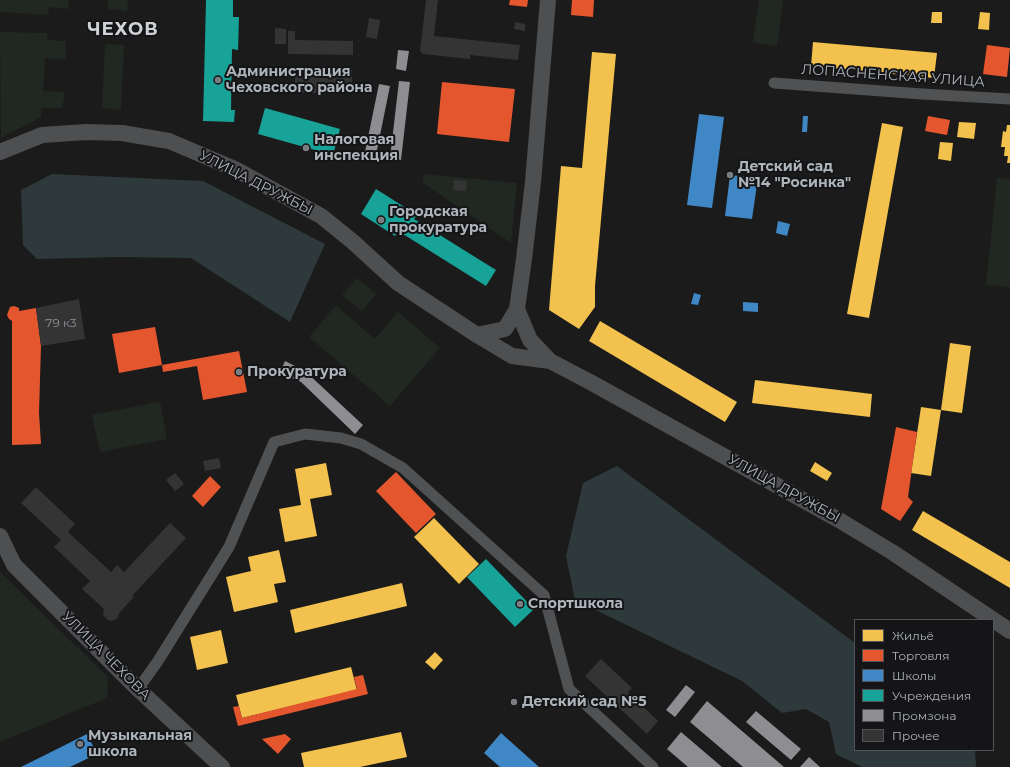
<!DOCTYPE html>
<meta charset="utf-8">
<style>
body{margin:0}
#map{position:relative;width:1010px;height:767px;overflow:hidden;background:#1b1b1b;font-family:Montserrat,sans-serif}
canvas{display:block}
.legend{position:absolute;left:854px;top:619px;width:140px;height:132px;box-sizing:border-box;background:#151517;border:1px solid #525558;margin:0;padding:5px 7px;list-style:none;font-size:12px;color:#adb4ba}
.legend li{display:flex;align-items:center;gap:8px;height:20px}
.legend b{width:20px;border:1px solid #525558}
</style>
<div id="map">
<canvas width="1010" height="767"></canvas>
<ul class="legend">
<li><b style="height:11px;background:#f2c14e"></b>Жильё</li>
<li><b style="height:11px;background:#e4572e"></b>Торговля</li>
<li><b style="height:11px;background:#3f88c5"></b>Школы</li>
<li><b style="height:11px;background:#17a398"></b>Учреждения</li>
<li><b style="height:11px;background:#8d8d92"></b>Промзона</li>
<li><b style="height:11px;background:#343435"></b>Прочее</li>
</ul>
</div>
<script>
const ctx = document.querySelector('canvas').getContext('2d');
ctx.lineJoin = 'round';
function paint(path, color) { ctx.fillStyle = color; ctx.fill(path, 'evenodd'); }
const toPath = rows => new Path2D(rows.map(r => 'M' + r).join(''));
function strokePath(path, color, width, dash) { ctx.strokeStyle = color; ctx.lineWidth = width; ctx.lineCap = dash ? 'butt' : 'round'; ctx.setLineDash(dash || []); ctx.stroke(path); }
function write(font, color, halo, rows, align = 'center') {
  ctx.font = font + ' Montserrat,sans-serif'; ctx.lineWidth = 4; ctx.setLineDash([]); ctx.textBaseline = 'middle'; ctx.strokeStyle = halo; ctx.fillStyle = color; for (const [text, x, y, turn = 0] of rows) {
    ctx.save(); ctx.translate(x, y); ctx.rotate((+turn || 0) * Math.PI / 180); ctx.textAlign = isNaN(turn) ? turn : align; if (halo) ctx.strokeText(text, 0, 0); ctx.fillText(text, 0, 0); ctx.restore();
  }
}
paint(toPath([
 [0,0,69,0,68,9,49,7,48,15,0,12],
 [108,0,128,0,127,11,108,9],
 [759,0,783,0,777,46,753,42],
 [0,32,47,33,47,40,66,41,66,59,45,58,43,91,65,92,62,108,41,108,41,117,1,138],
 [105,44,124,45,121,110,102,108],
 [423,174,517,183,511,243,423,183],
 [997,178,1010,179,1010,287,986,285],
 [357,278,376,294,362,311,342,295],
 [336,305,375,339,398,312,440,348,390,406,309,337],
 [160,402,167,439,100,452,92,415],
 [0,572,108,677,107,698,0,742]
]), '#212821');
paint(toPath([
 [52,174,203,181,325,244,290,322,191,258,118,257,37,259,23,245,21,190],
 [617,466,855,643,855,750,975,750,976,767,862,767,836,754,829,722,806,709,782,713,742,681,575,600,566,556,583,483]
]), '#2e393c');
paint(toPath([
 [932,12,942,12,942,23,931,23],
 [980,12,990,13,989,30,978,29],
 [813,42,937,53,934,78,811,66],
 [592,52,616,54,595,286,595,307,579,329,549,310,561,166,582,168],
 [959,122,976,123,974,139,957,137],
 [882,123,903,127,869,318,847,314],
 [1007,125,1010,125,1010,163,1007,163,1008,156,1004,156,1005,147,1001,147,1003,131,1006,132],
 [940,142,953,143,951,161,938,159],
 [600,321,737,402,725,422,589,341],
 [950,343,971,346,962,413,941,410],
 [755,380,872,394,870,417,752,403],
 [921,407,941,410,931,476,911,473],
 [815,462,832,473,827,481,810,471],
 [326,463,332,495,310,499,317,536,285,542,279,509,301,505,295,469],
 [923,511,1010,562,1010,588,912,530],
 [434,518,479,564,459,584,414,537],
 [279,550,286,582,274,584,278,602,234,612,226,577,251,571,248,557],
 [402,583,407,606,295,633,290,610],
 [221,630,228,663,197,670,190,637],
 [435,652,443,660,434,670,425,662],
 [351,667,357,690,242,718,236,695],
 [401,732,407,757,360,767,304,767,301,753]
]), '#f2c14e');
paint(toPath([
 [510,0,528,0,527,7,509,5],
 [572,0,594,0,593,17,571,15],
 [987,45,1010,48,1007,77,983,74],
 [442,82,515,89,509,142,437,134],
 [928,116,950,120,947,135,925,131],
 [14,306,19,308,19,311,36,308,41,346,39,413,41,444,12,445,12,321,9,319,7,315,10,307],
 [155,327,162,365,119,373,112,334],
 [239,351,247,392,203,400,197,366,163,372,162,365],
 [896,427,917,432,908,497,913,502,900,521,881,509],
 [396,472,436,514,416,533,376,491],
 [210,476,221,487,203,507,192,496],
 [363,675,368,694,238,726,233,707,239,706,242,718,357,689,354,677],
 [285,734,291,739,278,754,262,739]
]), '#e4572e');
paint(toPath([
 [699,114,724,117,712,208,687,205],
 [803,116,808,116,807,132,802,132],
 [730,175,758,178,752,219,725,216],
 [778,221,790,224,787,236,776,233],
 [694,293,701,295,698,305,691,304],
 [743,302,758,303,758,312,743,311],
 [501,733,539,767,500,767,484,753],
 [87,734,97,754,70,767,21,767]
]), '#3f88c5');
paint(toPath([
 [206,0,233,0,233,17,239,17,238,50,232,49,231,110,235,110,234,122,203,121],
 [265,108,340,129,333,155,258,134],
 [376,189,417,215,414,219,496,270,486,286,403,234,406,230,401,227,395,236,361,214],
 [486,559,534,609,515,627,467,577]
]), '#17a398');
paint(toPath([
 [398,50,409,51,406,71,396,69],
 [399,81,410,82,401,160,390,158],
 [379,84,390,86,376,155,365,152],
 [285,361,305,371,363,425,355,434,301,382,280,373],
 [686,685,695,692,675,717,666,710],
 [707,701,784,767,743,767,690,722],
 [756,711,801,749,791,760,746,722],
 [681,732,722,767,688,767,667,749],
 [809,757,820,767,800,767]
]), '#8d8d92');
paint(toPath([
 [426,0,438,0,434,36,520,45,518,60,470,55,470,59,423,54,420,51],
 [369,18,380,20,377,39,366,37],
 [515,22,525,24,525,31,514,29],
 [275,28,286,29,286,44,275,44],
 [288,31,295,31,295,40,353,41,353,55,288,54],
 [352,68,352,93,295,93,295,69],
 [454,180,467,181,466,191,453,190],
 [79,299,85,339,41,346,36,308],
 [219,458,221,468,205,471,203,461],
 [175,473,184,484,175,491,166,480],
 [36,487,75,524,68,532,111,572,117,565,124,572,170,523,186,538,132,596,134,597,120,612,117,619,111,621,108,620,103,615,104,609,82,589,90,581,54,547,61,540,21,503],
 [601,659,632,688,628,692,658,721,647,734,585,676]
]), '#343435');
strokePath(toPath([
 [774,83,922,94,1010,99],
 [138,689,158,661,229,547,274,442,305,434,341,438,361,444,403,468,544,595,569,689,653,767]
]), '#4f5153', 11);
strokePath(toPath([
 [0,152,42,135,86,132,122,133,169,141,235,169,321,216,352,241,398,283,477,335,512,356,550,361,592,383,839,520,892,552,1010,631],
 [517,309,530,340,550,361],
 [477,335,505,329,517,309,524,259,533,182,548,0],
 [0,536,14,565,138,689,222,767]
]), '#4e4f51', 16);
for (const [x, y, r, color] of [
 [218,80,4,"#7a7e82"],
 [306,148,4,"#7a7e82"],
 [730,175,4,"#7a7e82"],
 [381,220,4,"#7a7e82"],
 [239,372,4,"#7a7e82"],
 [520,604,4,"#7a7e82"],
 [514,702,4,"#7a7e82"],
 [80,744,4,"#7a7e82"]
]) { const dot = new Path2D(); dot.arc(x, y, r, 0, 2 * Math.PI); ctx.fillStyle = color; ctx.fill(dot); strokePath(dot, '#151517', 1.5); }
write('12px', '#8f9499', null, [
 ["79 к3",61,323]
]);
write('bold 14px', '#adb4ba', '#151517', [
 ["Администрация",226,72],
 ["Чеховского района",226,88],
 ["Налоговая",314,140],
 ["инспекция",314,156],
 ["Детский сад",738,167],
 ["№14 \"Росинка\"",738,183],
 ["Городская",389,212],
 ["прокуратура",389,228],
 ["Прокуратура",247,372],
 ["Спортшкола",528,604],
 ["Детский сад №5",522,702],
 ["Музыкальная",88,736],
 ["школа",88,752]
], 'left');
write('14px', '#adb4ba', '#151517', [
 ["ЛОПАСНЕНСКАЯ УЛИЦА",893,76,4],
 ["УЛИЦА ДРУЖБЫ",256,183,27],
 ["УЛИЦА ДРУЖБЫ",784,489,29],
 ["УЛИЦА ЧЕХОВА",106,656,45]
]);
ctx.letterSpacing = '1px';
write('bold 18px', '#ced2d7', '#151517', [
 ["ЧЕХОВ",123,30]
]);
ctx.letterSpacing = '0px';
</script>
